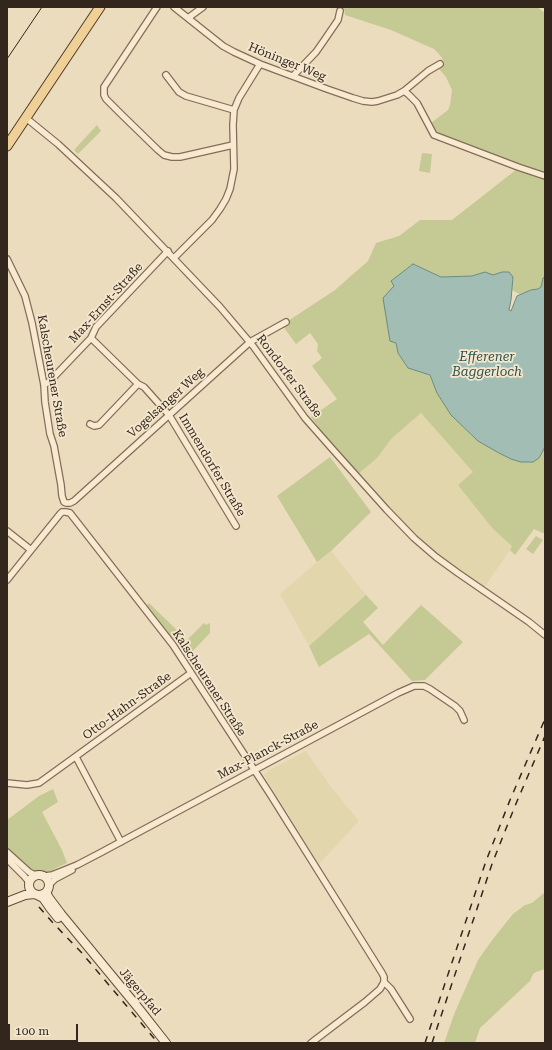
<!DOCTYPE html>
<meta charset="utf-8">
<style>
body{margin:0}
#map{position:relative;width:552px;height:1050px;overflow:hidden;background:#ecdcbe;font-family:"Roboto Serif",serif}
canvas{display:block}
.frame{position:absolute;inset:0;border:8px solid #33261c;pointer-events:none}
.scale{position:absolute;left:8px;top:1024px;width:70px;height:18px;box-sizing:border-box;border:2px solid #33261c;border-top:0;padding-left:5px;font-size:12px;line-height:14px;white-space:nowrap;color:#33261c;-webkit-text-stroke:3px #f4e7ce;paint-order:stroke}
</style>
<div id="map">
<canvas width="552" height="1050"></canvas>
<div class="frame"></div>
<div class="scale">100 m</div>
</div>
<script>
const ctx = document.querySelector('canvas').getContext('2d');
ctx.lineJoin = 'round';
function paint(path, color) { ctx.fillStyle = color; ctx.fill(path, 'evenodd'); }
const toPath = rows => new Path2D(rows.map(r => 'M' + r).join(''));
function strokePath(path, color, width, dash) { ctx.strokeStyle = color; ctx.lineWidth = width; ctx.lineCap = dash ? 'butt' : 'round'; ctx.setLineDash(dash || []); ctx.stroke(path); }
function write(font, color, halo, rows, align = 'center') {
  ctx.font = font + ' "Roboto Serif",serif'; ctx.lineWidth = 3.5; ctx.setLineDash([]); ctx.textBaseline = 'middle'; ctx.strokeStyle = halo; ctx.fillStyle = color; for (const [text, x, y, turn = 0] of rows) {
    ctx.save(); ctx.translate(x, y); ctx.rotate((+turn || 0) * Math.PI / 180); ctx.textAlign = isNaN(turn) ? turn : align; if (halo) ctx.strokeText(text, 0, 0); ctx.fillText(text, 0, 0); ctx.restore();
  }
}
paint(toPath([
 [421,413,473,472,458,485,492,528,513,546,483,589,439,556,415,536,357,475,377,458,392,438],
 [331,551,366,595,309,646,280,594,317,562],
 [306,751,331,787,358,820,359,821,319,864,264,775,268,771]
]), '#e1d6ac');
paint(toPath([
 [343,7,537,7,545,13,545,174,518,165,443,137,434,129,431,123,448,110,450,105,452,90,446,77,439,69,443,66,444,64,442,58,439,54,434,49,391,30,345,15,344,9],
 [97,125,101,131,78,154,74,150],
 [422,153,432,154,430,173,419,171],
 [517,169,545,178,545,277,543,278,541,287,538,289,531,290,521,295,512,290,513,282,502,272,493,275,485,272,472,276,441,277,413,264,391,281,394,286,396,343,398,353,408,368,430,375,437,393,451,415,478,441,499,453,539,459,545,447,545,534,534,529,515,555,510,550,512,546,492,528,458,485,473,472,421,413,392,438,377,458,357,475,334,448,311,417,337,399,312,366,322,358,317,351,318,344,310,333,296,344,282,325,335,290,368,261,376,243,399,236,420,220,452,220],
 [330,457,371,512,331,551,317,562,277,496],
 [536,536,543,540,533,554,526,549],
 [366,595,378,608,363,622,383,645,421,605,463,642,425,680,412,681,369,634,319,667,309,646],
 [149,603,187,640,204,623,206,625,210,623,210,633,187,657,147,605],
 [53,789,58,802,42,812,62,850,67,863,56,868,49,873,34,871,28,869,7,849,7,820,39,796],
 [545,892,545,969,536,972,533,974,530,981,480,1028,475,1043,444,1043,455,1012,478,960,493,939,513,914,525,905,532,903]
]), '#c5c993');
const water = toPath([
 [413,264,441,277,472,276,485,272,493,275,502,272,509,272,513,277,511,300,509,310,511,311,517,296,531,290,538,289,541,287,543,278,545,277,545,447,539,458,533,462,521,462,511,459,499,453,478,441,451,415,437,393,430,375,408,368,398,353,396,343,390,341,383,298,394,286,391,281,413,264]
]);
paint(water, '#a2beb4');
strokePath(water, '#6a8b81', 1);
const street = toPath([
 [157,7,106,84,104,87,104,95,106,99,121,114,158,150,164,155,172,157,180,157,233,145],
 [174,7,223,46,234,52,260,64,327,89,353,98,363,101,372,102,378,101,397,95,404,91,428,71,440,64],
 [188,18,203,7],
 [166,75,179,92,186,96,234,110],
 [293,76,316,52,323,42,338,20,340,11],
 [404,91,408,94,417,103,434,135,518,167,545,176],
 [26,118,58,144,116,198,220,307,253,346,305,418,335,452,387,510,414,538,436,557,458,573,529,622,545,635],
 [174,258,212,220,220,209,226,199,230,189,234,169,233,125,234,110,239,98,260,64],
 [7,259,25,296,32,323,44,385,45,402,50,434,54,446,61,485,62,496,64,502,66,503,70,503,74,501,250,342,286,322],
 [91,338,138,384,144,387,169,415,236,526],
 [44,385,50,381,91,338,96,327,168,251],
 [90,424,94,426,99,425,138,384],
 [7,531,31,550],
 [7,580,60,514,62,512,66,512,70,513,173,645,270,794,352,925,382,973,384,977,384,982],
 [76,757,121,842],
 [7,783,27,785,39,783,191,673],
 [7,852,29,872,35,875],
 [7,859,24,876,29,882],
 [45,876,52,875,77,865,100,853,398,693,414,686,424,686,430,689,455,706,460,711,464,720],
 [49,885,55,879,72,870],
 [384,982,391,989,410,1019],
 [311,1043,365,1002,380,989,384,982]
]);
const secondary = toPath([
 '29 885a10 10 0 1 1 20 0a10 10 0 1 1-20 0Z',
 [46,892,49,898,61,914,140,1010,166,1043],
 [37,895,43,898,50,908,58,918],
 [7,902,25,895,34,894]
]);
const primary = toPath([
 [7,146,100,7]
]);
strokePath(street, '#846d58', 8);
strokePath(secondary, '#654e3b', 10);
strokePath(primary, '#513c2c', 11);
strokePath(street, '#f7ead1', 5.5);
strokePath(secondary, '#f7ead1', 8);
strokePath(primary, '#efd096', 9);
strokePath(toPath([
 [7,59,42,7]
]), '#33261c', 1);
strokePath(toPath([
 [39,907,53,923,81,952,158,1043],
 [425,1043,486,861,510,800,545,719],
 [432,1043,492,864,515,806,545,736]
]), '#33261c', 1.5, [7, 7]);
write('12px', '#33261c', '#f4e7ce', [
 ["Höninger Weg",287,62,22],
 ["Max-Ernst-Straße",106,303,-48],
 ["Kalscheurener Straße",52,376,80],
 ["Rondorfer Straße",289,376,53],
 ["Vogelsanger Weg",166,403,-42],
 ["Immendorfer Straße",212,465,59],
 ["Kalscheurener Straße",209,683,57],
 ["Otto-Hahn-Straße",127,706,-36],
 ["Max-Planck-Straße",268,750,-28],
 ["Jägerpfad",140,992,50]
]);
write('italic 13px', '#2b534f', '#f4e7ce', [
 ["Efferener",487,357],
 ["Baggerloch",487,372]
]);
</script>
